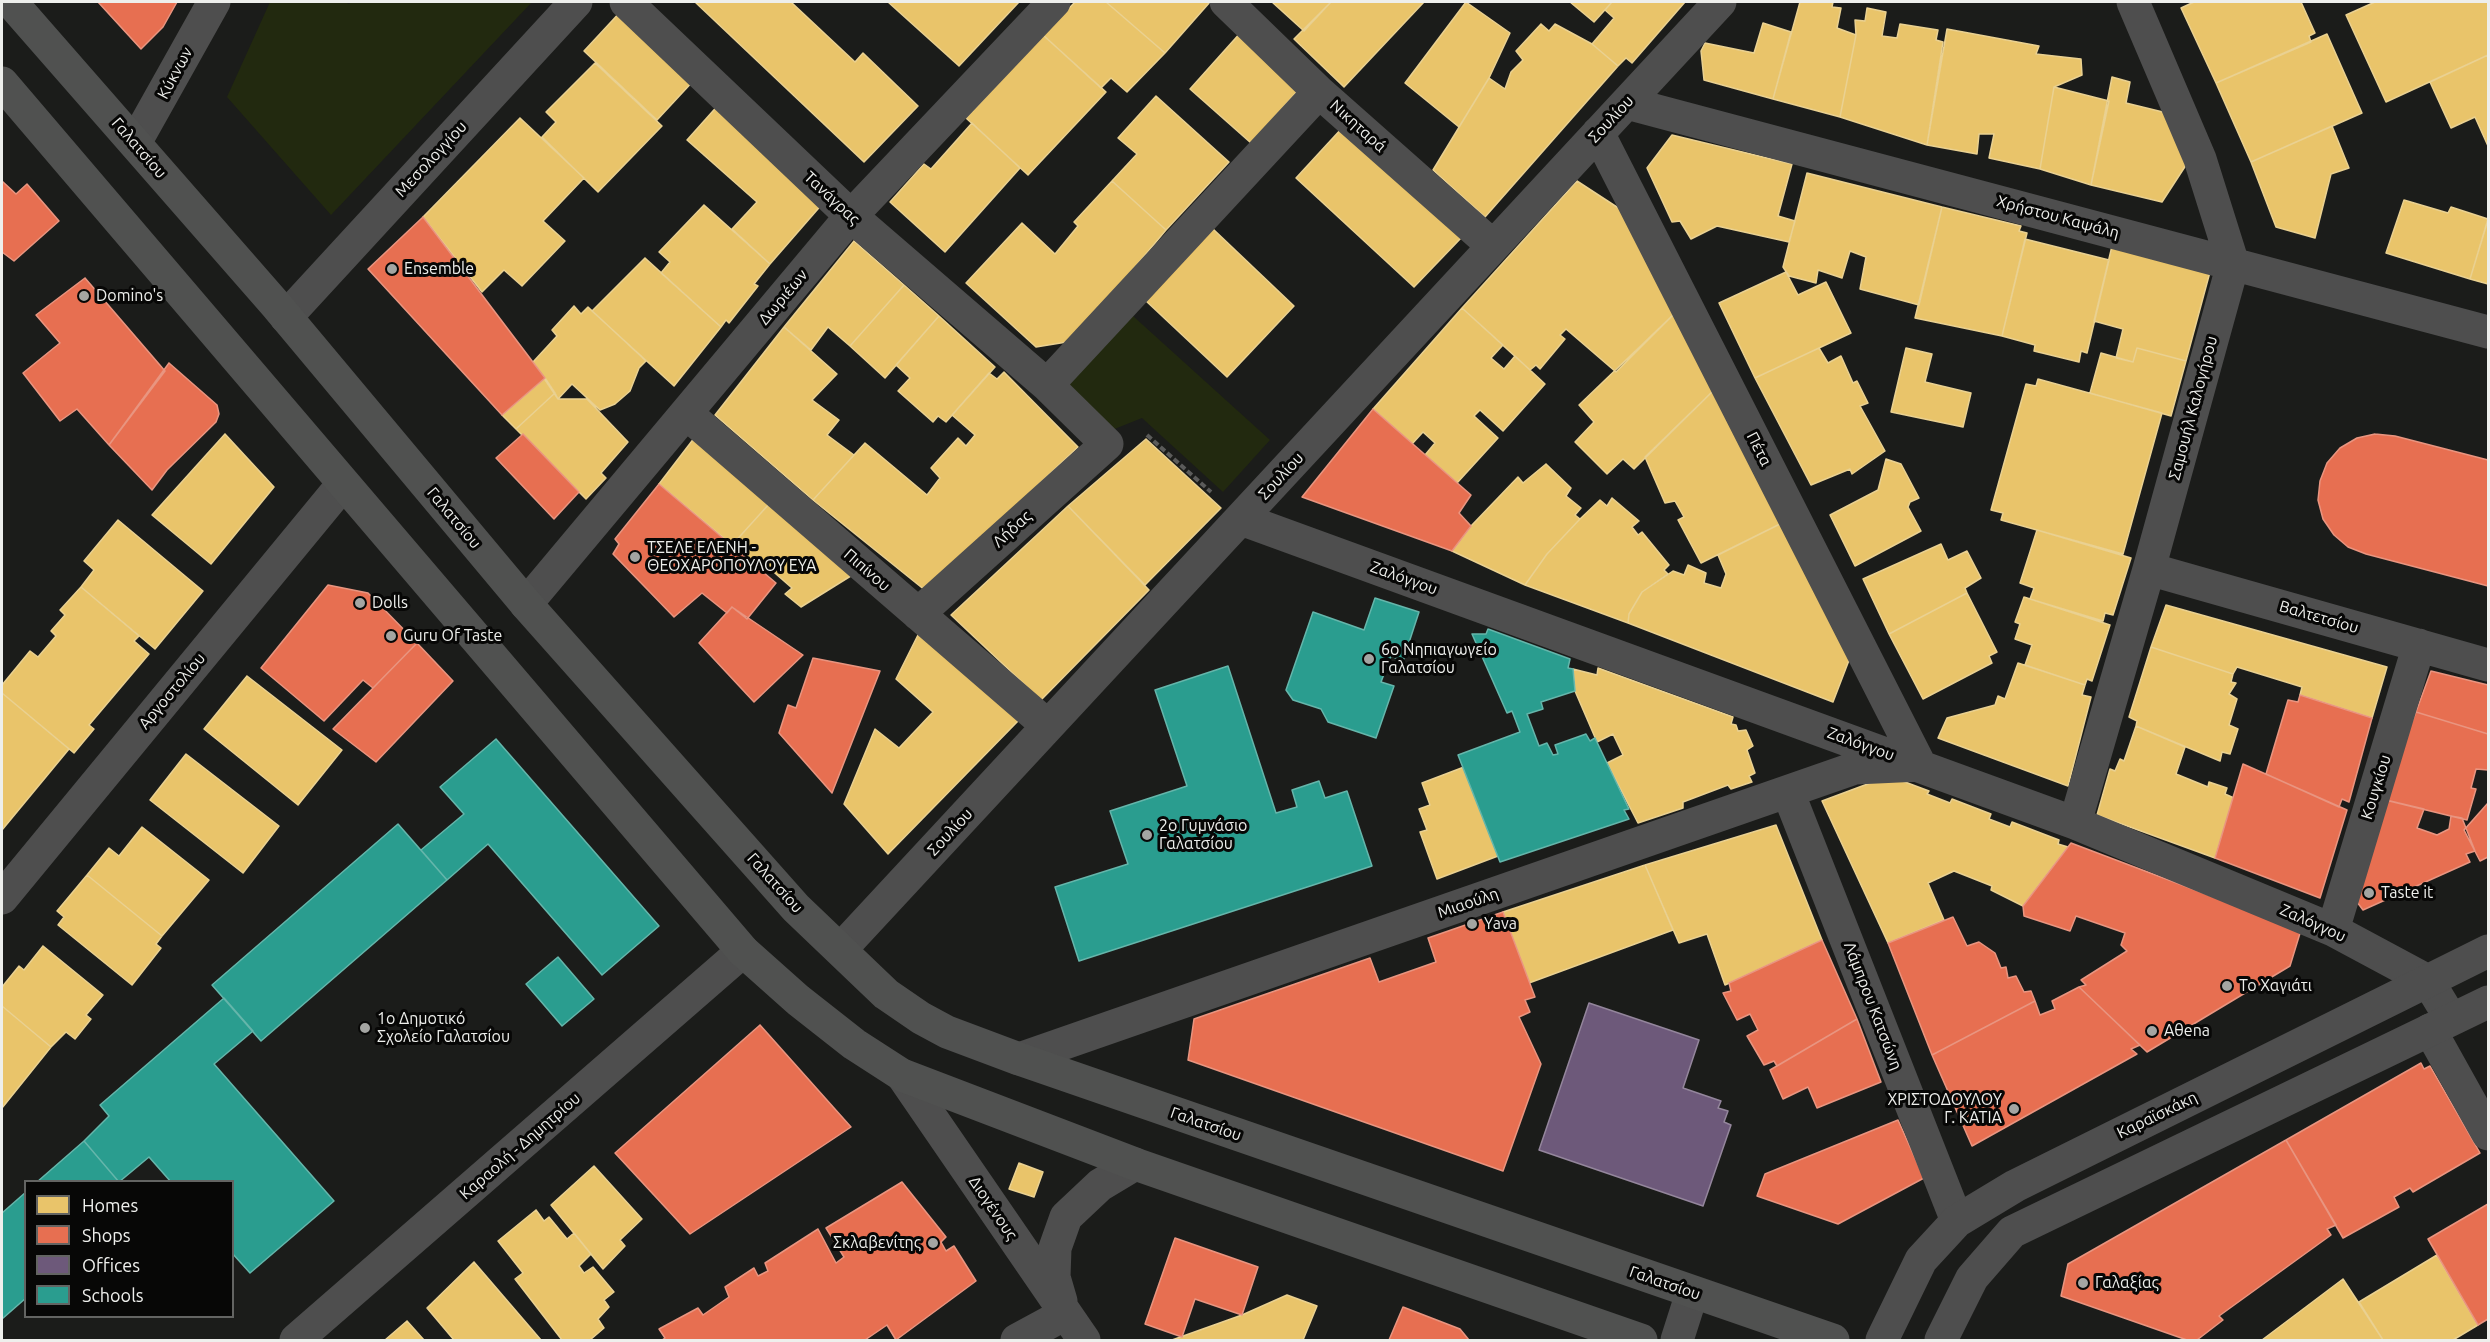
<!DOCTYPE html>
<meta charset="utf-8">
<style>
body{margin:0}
#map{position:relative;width:2490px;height:1342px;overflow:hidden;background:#1b1c1a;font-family:Ubuntu,sans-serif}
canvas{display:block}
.frame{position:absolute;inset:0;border:3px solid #eeefec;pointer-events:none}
.legend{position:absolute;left:24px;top:1180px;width:210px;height:138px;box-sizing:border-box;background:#070706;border:2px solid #636462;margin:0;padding:8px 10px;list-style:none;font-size:18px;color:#eeefec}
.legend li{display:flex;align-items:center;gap:12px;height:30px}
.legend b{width:30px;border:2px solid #636462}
</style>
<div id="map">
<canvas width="2490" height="1342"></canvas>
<div class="frame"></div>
<ul class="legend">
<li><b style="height:16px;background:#e9c46a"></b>Homes</li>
<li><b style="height:16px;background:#e76f51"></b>Shops</li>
<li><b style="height:16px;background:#6d597a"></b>Offices</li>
<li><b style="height:16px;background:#2a9d8f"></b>Schools</li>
</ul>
</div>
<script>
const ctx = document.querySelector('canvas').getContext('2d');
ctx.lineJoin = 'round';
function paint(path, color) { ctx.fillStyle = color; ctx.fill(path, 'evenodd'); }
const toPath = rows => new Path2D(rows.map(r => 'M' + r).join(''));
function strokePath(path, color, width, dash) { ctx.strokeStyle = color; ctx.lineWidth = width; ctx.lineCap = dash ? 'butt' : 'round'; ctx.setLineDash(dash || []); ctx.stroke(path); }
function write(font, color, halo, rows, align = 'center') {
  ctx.font = font + ' Ubuntu,sans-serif'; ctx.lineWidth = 6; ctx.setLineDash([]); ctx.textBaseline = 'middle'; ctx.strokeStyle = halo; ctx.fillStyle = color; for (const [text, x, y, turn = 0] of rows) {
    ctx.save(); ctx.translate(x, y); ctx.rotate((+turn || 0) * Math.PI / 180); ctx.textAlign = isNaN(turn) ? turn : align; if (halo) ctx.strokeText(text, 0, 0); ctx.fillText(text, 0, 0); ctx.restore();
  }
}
paint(toPath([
 [270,2,345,2,349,4,351,2,532,2,331,215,227,97],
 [1133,316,1270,440,1223,492,1142,418,1112,430,1066,386]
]), '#22290f');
const homes = toPath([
 [695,2,791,2,855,62,863,53,918,106,864,162,695,2],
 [888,2,1019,2,959,66,888,2],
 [1075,2,1106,2,1165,53,1127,92,1111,78,1101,88,1043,35,1075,2],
 [1106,2,1210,2,1165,53,1106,2],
 [1272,2,1331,2,1304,31,1272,2],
 [1331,2,1424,2,1344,87,1294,39,1331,2],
 [1466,2,1510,33,1489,78,1459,127,1405,83,1466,2],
 [1570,2,1612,2,1594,22,1570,2],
 [1612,2,1685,2,1632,63,1626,58,1618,66,1592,44,1614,18,1605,10,1612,2],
 [1800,2,1833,2,1832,7,1841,8,1837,28,1856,35,1840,117,1773,99,1800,2],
 [2194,2,2301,2,2315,33,2309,36,2311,42,2216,83,2181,8,2194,2],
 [2375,2,2488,2,2488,55,2386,102,2346,15,2375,2],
 [1867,8,1886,12,1882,36,1897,38,1900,24,1938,30,1936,40,1943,42,1927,145,1840,117,1856,35,1855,20,1865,21,1867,8],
 [623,9,696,78,657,120,584,51,623,9],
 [1763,23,1791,32,1773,99,1704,80,1701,51,1705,43,1754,53,1763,23],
 [1541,24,1549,31,1555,24,1592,44,1618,66,1485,217,1433,170,1489,78,1505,89,1511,72,1523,60,1516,51,1541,24],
 [1947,29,2039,46,2036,54,2081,59,2082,75,2054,87,2040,169,1989,158,1994,134,1979,134,1977,154,1927,145,1947,29],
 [1242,31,1303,85,1251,143,1190,89,1242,31],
 [2327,34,2362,113,2251,162,2216,83,2327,34],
 [1043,35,1106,92,1028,175,966,118,1043,35],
 [2488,55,2488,146,2475,117,2451,128,2430,82,2488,55],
 [595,63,662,126,598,192,542,137,556,122,546,112,595,63],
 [2112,77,2130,82,2126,103,2171,114,2188,162,2162,202,2091,185,2112,77],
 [2054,87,2109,101,2091,185,2040,169,2054,87],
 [1156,96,1229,162,1166,230,1112,181,1137,154,1118,138,1156,96],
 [721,102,824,202,770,264,732,229,757,202,687,140,721,102],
 [520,118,584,178,543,221,565,241,522,286,504,270,482,292,423,217,520,118],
 [972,123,1020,168,945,252,890,202,924,164,931,169,972,123],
 [2332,126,2349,168,2331,174,2315,238,2276,227,2251,162,2332,126],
 [1343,127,1462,237,1414,287,1296,178,1343,127],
 [1672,135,1792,164,1778,216,1795,221,1789,242,1717,226,1691,239,1680,221,1672,222,1647,168,1672,135],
 [1807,173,1942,207,1919,305,1860,289,1866,257,1850,251,1842,278,1818,270,1816,283,1789,276,1783,267,1807,173],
 [1112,181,1166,230,1073,341,1036,347,966,283,1022,223,1055,254,1078,226,1074,222,1112,181],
 [1577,181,1623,211,1677,311,1616,372,1566,329,1560,335,1565,339,1540,369,1536,365,1530,370,1462,308,1577,181],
 [2404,200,2448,213,2451,207,2488,219,2470,279,2386,253,2404,200],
 [704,205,770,264,754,284,758,286,729,323,726,320,721,327,661,273,670,262,659,252,704,205],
 [1942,207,2021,226,2019,231,2027,233,2002,336,1915,318,1942,207],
 [2488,220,2488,284,2470,279,2488,220],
 [1212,228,1294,306,1227,377,1145,300,1212,228],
 [2025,239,2109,260,2087,353,2081,351,2079,362,2034,351,2035,345,2002,336,2025,239],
 [854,241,904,285,850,346,828,327,811,350,784,327,854,241],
 [2112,246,2210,272,2186,361,2137,348,2133,362,2116,358,2123,329,2094,321,2112,246],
 [645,258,721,327,674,386,592,311,645,258],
 [1786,272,1798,295,1826,282,1851,333,1755,378,1719,303,1786,272],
 [904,285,939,316,885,378,850,346,904,285],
 [574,306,581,314,588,307,646,361,639,368,630,391,615,404,600,410,572,384,558,399,533,362,557,336,552,330,574,306],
 [1462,308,1503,345,1491,358,1504,369,1515,356,1545,384,1503,431,1480,410,1474,416,1498,438,1457,483,1425,455,1435,443,1423,432,1412,444,1373,409,1462,308],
 [1677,311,1715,389,1634,469,1623,459,1607,474,1575,442,1594,422,1579,405,1677,311],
 [939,316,995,367,946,422,938,416,933,422,898,391,910,378,896,365,939,316],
 [784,327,837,374,812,400,839,420,827,435,854,455,813,500,715,415,784,327],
 [1819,348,1828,363,1841,356,1853,383,1857,381,1868,403,1860,406,1885,451,1852,474,1850,469,1811,485,1755,378,1819,348],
 [1906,348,1932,354,1925,382,1971,393,1963,427,1891,412,1906,348],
 [2137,348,2186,361,2171,416,2090,393,2101,353,2133,362,2137,348],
 [1004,372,1078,447,926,591,813,500,865,443,927,495,940,478,931,468,958,438,966,446,975,435,952,415,989,373,997,379,1004,372],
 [545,378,555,393,516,429,502,415,545,378],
 [2038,379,2162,413,2123,554,2001,520,2003,513,1991,510,2026,384,2036,386,2038,379],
 [1715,389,1780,524,1701,563,1678,520,1684,517,1675,501,1665,503,1645,457,1715,389],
 [555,393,558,399,587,399,628,442,601,473,606,478,586,499,516,429,555,393],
 [225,434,274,487,211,564,152,515,225,434],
 [695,437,770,503,732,545,659,484,695,437],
 [1146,439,1221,508,1145,585,1068,506,1146,439],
 [1886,459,1901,464,1919,498,1910,502,1908,507,1921,531,1855,566,1830,515,1878,490,1886,459],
 [1546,464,1571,488,1566,496,1581,508,1575,515,1580,519,1547,554,1525,585,1452,551,1471,526,1518,477,1523,483,1546,464],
 [1612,498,1639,521,1632,527,1638,535,1642,532,1669,565,1664,570,1668,574,1642,592,1629,614,1628,623,1525,585,1547,554,1580,519,1600,500,1607,506,1612,498],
 [770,503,854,574,801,607,785,594,792,588,760,560,755,566,732,545,770,503],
 [1068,506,1149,590,1041,700,951,615,1068,506],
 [118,520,203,591,155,649,81,587,94,570,84,561,118,520],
 [1780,524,1851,655,1833,702,1628,623,1629,614,1642,592,1673,571,1684,575,1688,565,1706,573,1704,583,1721,588,1726,574,1718,555,1780,524],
 [2037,530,2131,558,2113,615,2105,613,2103,621,2030,599,2034,588,2020,583,2037,530],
 [1941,544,1948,560,1967,551,1981,578,1965,588,1967,593,1889,634,1863,579,1941,544],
 [81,587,139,636,134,641,149,654,89,725,94,729,74,753,2,693,2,685,30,651,38,657,56,636,51,631,65,615,60,610,81,587],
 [1967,593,1997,652,1989,656,1992,663,1923,699,1889,634,1967,593],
 [2024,597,2110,625,2092,681,2087,679,2085,685,2025,665,2032,645,2015,639,2020,624,2015,622,2024,597],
 [2166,605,2387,667,2372,718,2300,695,2302,687,2237,667,2233,674,2151,647,2166,605],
 [919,633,1019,720,888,854,844,804,875,729,899,748,933,712,896,679,919,633],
 [2151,647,2233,674,2231,682,2236,683,2229,694,2237,699,2229,725,2238,729,2230,754,2222,752,2220,761,2136,726,2137,721,2129,717,2151,647],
 [2018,663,2085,685,2082,695,2091,697,2068,786,1938,738,1947,718,1995,705,1998,696,2005,699,2018,663],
 [1598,668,1733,717,1731,724,1736,725,1738,731,1746,730,1753,746,1747,750,1755,773,1749,776,1752,782,1731,789,1728,785,1683,802,1683,808,1638,823,1607,763,1623,755,1613,734,1597,742,1575,691,1573,669,1597,675,1598,668],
 [247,676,342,750,298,805,204,729,247,676],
 [2,693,69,749,2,830,2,693],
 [2136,726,2185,747,2176,774,2208,787,2209,782,2227,788,2225,794,2234,798,2215,858,2097,815,2110,769,2115,771,2120,759,2124,761,2136,726],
 [186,754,279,826,243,873,150,800,186,754],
 [1464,767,1498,856,1437,879,1420,832,1427,830,1419,809,1430,805,1422,783,1464,767],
 [1889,776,1929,791,1927,794,1950,803,1952,799,1991,814,1989,819,2010,827,2012,822,2059,840,2058,844,2068,847,2023,906,1991,890,1992,886,1954,871,1928,883,1944,920,1888,943,1822,801,1889,776],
 [1776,825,1822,940,1725,985,1707,934,1679,943,1645,865,1776,825],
 [142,827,209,880,162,936,87,875,109,848,119,856,142,827],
 [1645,865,1673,930,1529,983,1503,912,1645,865],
 [87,875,162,936,156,944,161,948,132,985,58,925,64,917,57,911,87,875],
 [43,946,103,995,86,1015,91,1019,75,1039,66,1032,51,1047,2,1006,2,987,19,966,24,970,43,946],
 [2,1006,51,1047,2,1108,2,1006],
 [1019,1163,1043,1172,1034,1197,1009,1189,1019,1163],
 [594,1166,642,1219,620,1240,625,1246,603,1269,551,1205,594,1166],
 [536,1210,544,1221,549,1217,567,1239,574,1233,591,1254,579,1266,584,1273,593,1267,614,1292,604,1300,609,1307,598,1319,604,1328,590,1340,562,1340,515,1279,523,1273,498,1241,536,1210],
 [2437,1255,2478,1325,2453,1340,2383,1340,2359,1302,2437,1255],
 [474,1262,541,1340,454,1340,427,1308,474,1262],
 [2343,1279,2383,1340,2262,1340,2343,1279],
 [1287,1295,1317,1306,1303,1340,1172,1340,1242,1315,1287,1295],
 [407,1321,424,1340,385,1340,407,1321]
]);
paint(homes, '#e9c46a');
strokePath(homes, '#ead191', 1.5);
const shops = toPath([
 [98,2,177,2,163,27,141,49,98,2],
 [2,181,16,194,27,184,59,221,14,261,2,252,2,181],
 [423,217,545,378,502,415,368,269,423,217],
 [85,278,165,371,109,445,77,409,60,421,23,373,60,343,36,315,85,278],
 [169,363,217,405,219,414,216,422,167,470,152,490,109,445,169,363],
 [1373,409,1471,495,1459,513,1471,526,1452,551,1302,497,1373,409],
 [523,434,579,492,554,519,496,458,523,434],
 [2375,434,2395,436,2488,460,2488,586,2366,554,2348,547,2334,535,2323,519,2318,500,2320,481,2327,463,2340,448,2357,438,2375,434],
 [659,484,776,583,747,619,732,607,727,613,702,593,674,617,613,554,619,544,615,539,659,484],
 [328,585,368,593,417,643,373,688,363,680,324,721,261,668,328,585],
 [732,607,803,655,754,702,699,643,732,607],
 [417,643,453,681,376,762,333,729,417,643],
 [813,658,880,671,832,793,779,733,788,705,796,708,813,658],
 [2431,671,2488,685,2488,734,2416,712,2431,671],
 [2300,695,2372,718,2349,802,2342,799,2339,807,2266,774,2288,700,2298,702,2300,695],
 [2416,712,2488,734,2488,770,2476,769,2471,788,2476,789,2467,820,2381,799,2416,712],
 [2243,764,2347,810,2320,898,2215,858,2243,764],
 [2386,800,2424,809,2417,828,2437,835,2449,829,2451,816,2462,818,2475,851,2466,854,2470,862,2363,910,2354,898,2386,800],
 [2488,803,2488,857,2480,861,2464,830,2488,803],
 [2071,843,2301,930,2290,966,2147,1052,2079,987,2086,985,2081,980,2127,951,2121,945,2125,933,2076,916,2070,931,2024,916,2023,906,2071,843],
 [1503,912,1535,997,1525,1000,1530,1012,1519,1017,1541,1064,1503,1171,1188,1060,1194,1019,1370,958,1379,982,1436,962,1428,938,1503,912],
 [1953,917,1967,946,1979,942,1995,953,2001,968,2006,967,2008,978,2016,976,2024,992,2031,991,2035,1001,1932,1055,1888,943,1953,917],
 [1822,940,1857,1019,1777,1066,1774,1061,1764,1065,1747,1036,1758,1030,1750,1014,1737,1020,1723,993,1731,991,1729,983,1822,940],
 [2079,987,2140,1045,2131,1049,2137,1054,1972,1146,1932,1055,2035,1001,2040,1015,2055,1009,2052,1001,2079,987],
 [1857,1019,1881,1082,1817,1108,1808,1087,1783,1099,1770,1070,1857,1019],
 [760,1025,851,1127,690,1234,615,1153,760,1025],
 [2421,1063,2424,1069,2430,1066,2480,1153,2413,1192,2410,1188,2394,1197,2399,1207,2343,1238,2286,1140,2421,1063],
 [1898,1120,1924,1178,1838,1224,1757,1196,1765,1174,1898,1120],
 [2286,1140,2336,1225,2327,1229,2331,1235,2219,1316,2223,1320,2197,1340,2187,1340,2061,1296,2068,1264,2286,1140],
 [902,1182,946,1237,941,1242,946,1251,954,1246,976,1281,896,1340,887,1325,865,1340,662,1340,665,1338,659,1329,698,1308,703,1315,729,1297,725,1287,754,1268,758,1276,768,1271,765,1263,818,1229,836,1263,844,1257,826,1228,902,1182],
 [2488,1204,2488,1319,2478,1325,2428,1239,2488,1204],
 [1175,1238,1258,1267,1242,1315,1195,1299,1182,1337,1145,1324,1175,1238],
 [1403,1307,1460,1329,1469,1340,1389,1340,1403,1307]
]);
paint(shops, '#e76f51');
strokePath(shops, '#e99580', 1.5);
const offices = toPath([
 [1589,1003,1699,1040,1683,1088,1721,1101,1718,1108,1728,1111,1724,1122,1731,1125,1703,1206,1539,1150,1589,1003]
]);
paint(offices, '#6d597a');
strokePath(offices, '#94869c', 1.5);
const schools = toPath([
 [1375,598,1419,612,1403,661,1391,656,1381,682,1394,686,1376,738,1328,722,1321,709,1293,700,1286,690,1313,612,1364,630,1375,598],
 [1488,629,1570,659,1568,668,1573,669,1575,691,1541,702,1543,709,1527,714,1539,746,1547,743,1553,755,1558,754,1555,745,1586,734,1590,741,1595,738,1629,809,1624,810,1629,819,1500,862,1458,755,1520,732,1512,711,1507,713,1472,634,1486,634,1488,629],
 [1228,666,1276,813,1297,807,1292,790,1319,781,1325,798,1347,791,1372,866,1079,961,1055,887,1128,864,1110,811,1187,786,1155,690,1228,666],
 [496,739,659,926,602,975,488,844,447,880,421,850,464,814,440,787,496,739],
 [398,824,447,880,261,1041,212,985,398,824],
 [558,957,594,999,562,1026,526,984,558,957],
 [224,998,253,1031,214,1064,334,1201,250,1273,232,1253,232,1182,171,1182,149,1157,119,1182,84,1141,109,1116,100,1105,224,998],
 [84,1141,119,1182,37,1182,84,1141],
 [26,1192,26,1298,2,1319,2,1213,26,1192]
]);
paint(schools, '#2a9d8f');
strokePath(schools, '#65b6ab', 1.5);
strokePath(toPath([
 [1147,435,1211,492]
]), '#5b5b5a', 4, [6, 3]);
strokePath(toPath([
 [2430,1030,2488,1134],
 [296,1340,743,951]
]), '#4e4e4e', 33);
strokePath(toPath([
 [626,2,851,216,1047,385,1107,444,918,614],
 [1226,2,1319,92,1493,246],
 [1627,103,2488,332],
 [135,143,214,2],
 [286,317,576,2],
 [1047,385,1319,92],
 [686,413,1048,726],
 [1241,519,2075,823,2333,930,2428,981,2451,1019],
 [2149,569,2488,665],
 [526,604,851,216,1054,2],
 [1788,792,1957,1221],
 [2075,823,2149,569,2233,264,2200,159,2133,2],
 [2,898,343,484],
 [2333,930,2419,645],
 [841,949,1720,2],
 [1019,1059,1855,768,1920,765,1598,133],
 [902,1075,1084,1340],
 [1061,1301,1054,1277,1055,1248,1066,1217,1100,1185,1135,1164],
 [1017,1340,1065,1314]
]), '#4e4e4e', 33);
strokePath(toPath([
 [1677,1340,1692,1293],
 [1882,1340,1921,1260,1957,1221,2015,1186,2488,951],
 [1941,1340,1972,1278,2012,1232,2488,1002]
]), '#4e4e4e', 33);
strokePath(toPath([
 [11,2,276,305,526,604,796,908,886,994,921,1018,947,1032,1019,1059,1833,1340],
 [2,83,743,951,798,1000,854,1044,902,1075,1135,1164,1641,1340]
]), '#505150', 33);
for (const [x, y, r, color] of [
 [392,269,6,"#a4a5a2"],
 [84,296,6,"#a4a5a2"],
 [635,557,6,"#a4a5a2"],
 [360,603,6,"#a4a5a2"],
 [391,636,6,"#a4a5a2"],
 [1369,659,6,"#a4a5a2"],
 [1147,835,6,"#a4a5a2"],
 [2369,893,6,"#a4a5a2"],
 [1472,924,6,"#a4a5a2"],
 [2227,986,6,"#a4a5a2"],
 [365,1028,6,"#a4a5a2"],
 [2152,1031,6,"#a4a5a2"],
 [2014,1109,6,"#a4a5a2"],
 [933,1243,6,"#a4a5a2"],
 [2083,1283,6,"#a4a5a2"]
]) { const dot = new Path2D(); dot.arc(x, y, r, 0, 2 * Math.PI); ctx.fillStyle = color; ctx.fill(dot); strokePath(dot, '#070706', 2); }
write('16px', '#eeefec', '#070706', [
 ["Κύκνων",175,73,-62],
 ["Σουλίου",1611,119,-47],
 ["Νικηταρά",1358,126,42],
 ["Γαλατσίου",139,148,49],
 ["Μεσολογγίου",431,159,-47],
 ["Τανάγρας",832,198,43],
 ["Χρήστου Καψάλη",2058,217,15],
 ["Δωριέων",783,297,-50],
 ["Σαμουήλ Καλογήρου",2193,408,-75],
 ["Πέτα",1759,449,63],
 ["Σουλίου",1281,476,-47],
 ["Γαλατσίου",454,518,50],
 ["Λήδας",1012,529,-42],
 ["Πιπίνου",867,570,41],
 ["Ζαλόγγου",1404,578,20],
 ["Βαλτετσίου",2319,617,16],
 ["Αργοστολίου",172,691,-50],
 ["Ζαλόγγου",1861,744,20],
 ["Κουγκίου",2376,787,-73],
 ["Σουλίου",950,832,-47],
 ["Γαλατσίου",775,883,48],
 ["Μιαούλη",1468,903,-19],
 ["Ζαλόγγου",2313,923,24],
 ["Λάμπρου Κατσώνη",1873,1006,69],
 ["Καραϊσκάκη",2157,1115,-26],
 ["Γαλατσίου",1206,1124,19],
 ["Καραολή - Δημητρίου",520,1146,-41],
 ["Διογένους",993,1208,56],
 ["Γαλατσίου",1665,1283,19]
]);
write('16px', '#eeefec', '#070706', [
 ["Ensemble",404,269],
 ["Domino's",96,296],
 ["ΤΣΕΛΕ ΕΛΕΝΗ -",647,548],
 ["ΘΕΟΧΑΡΟΠΟΥΛΟΥ ΕΥΑ",647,566],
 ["Dolls",372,603],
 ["Guru Of Taste",403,636],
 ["6ο Νηπιαγωγείο",1381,650],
 ["Γαλατσίου",1381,668],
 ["2ο Γυμνάσιο",1159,826],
 ["Γαλατσίου",1159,844],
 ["Taste it",2381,893],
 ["Yava",1484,924],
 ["Το Χαγιάτι",2239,986],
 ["1ο Δημοτικό",377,1019],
 ["Σχολείο Γαλατσίου",377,1037],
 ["Αθena",2164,1031],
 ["ΧΡΙΣΤΟΔΟΥΛΟΥ",2002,1100,"right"],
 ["Γ. ΚΑΤΙΑ",2002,1118,"right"],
 ["Σκλαβενίτης",921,1243,"right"],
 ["Γαλαξίας",2095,1283]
], 'left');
</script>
